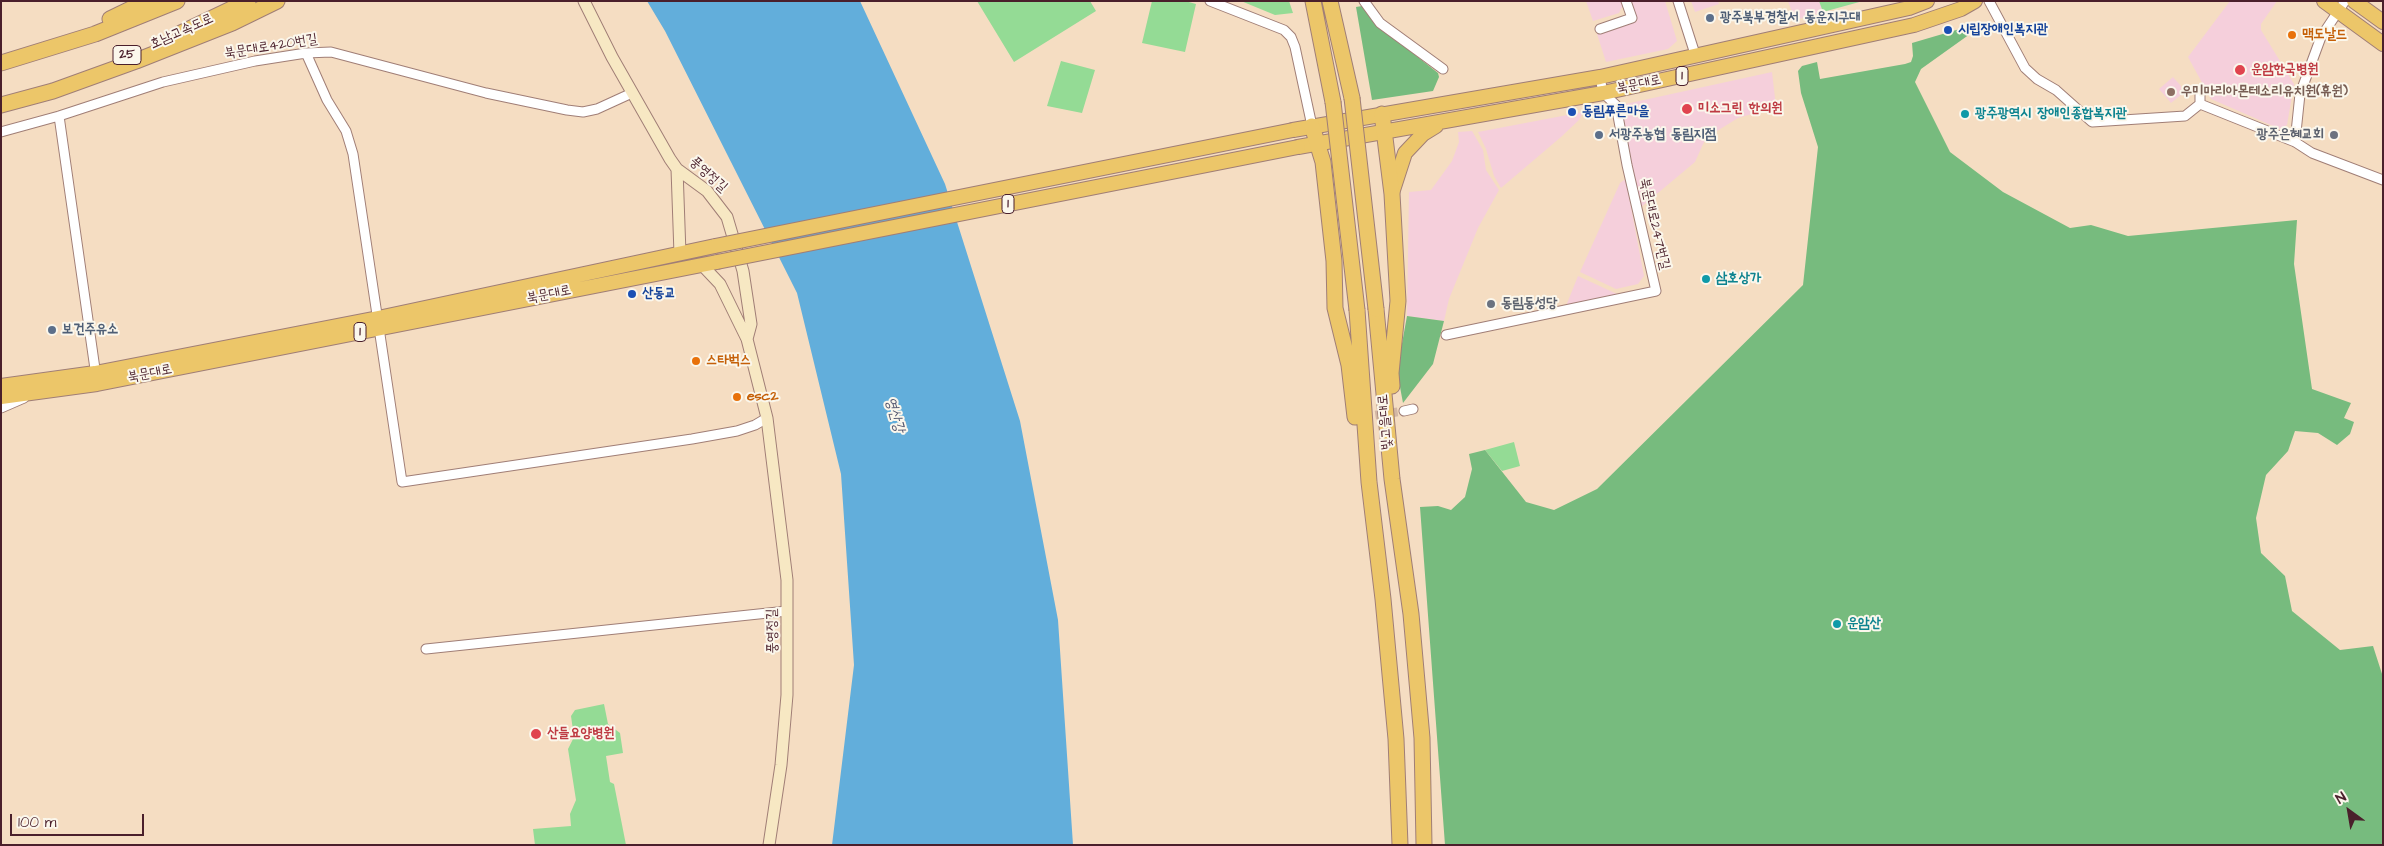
<!DOCTYPE html>
<meta charset="utf-8">
<style>
body{margin:0}
#map{position:relative;width:2384px;height:846px;overflow:hidden;background:#f5ddc2;font-family:"Architects Daughter",sans-serif}
canvas{display:block}
.frame{position:absolute;inset:0;border:2px solid #4a1f2b;pointer-events:none}
.north{position:absolute;left:2324px;top:786px;width:50px;height:50px;-webkit-text-stroke:4px #fbf7ec;paint-order:stroke;rotate:328deg;font-size:14px;font-weight:700;line-height:20px;text-align:center;color:#4a1f2b}
.north::after{content:'';display:block;margin:auto;width:18px;height:22px;background:#4a1f2b;clip-path:polygon(50% 0,100% 100%,50% 72%,0 100%)}
.scale{position:absolute;left:10px;top:814px;width:134px;height:22px;box-sizing:border-box;border:2px solid #4a1f2b;border-top:0;padding-left:6px;font-size:15px;line-height:18px;white-space:nowrap;color:#4a1f2b;-webkit-text-stroke:4px #fbf7ec;paint-order:stroke}
</style>
<div id="map">
<canvas width="2384" height="846"></canvas>
<div class="frame"></div>
<div class="north">N</div>
<div class="scale">100 m</div>
</div>
<script>
const ctx = document.querySelector('canvas').getContext('2d');
ctx.lineJoin = 'round';
function paint(path, color) { ctx.fillStyle = color; ctx.fill(path, 'evenodd'); }
const toPath = rows => new Path2D(rows.map(r => 'M' + r).join(''));
function strokePath(path, color, width, dash) { ctx.strokeStyle = color; ctx.lineWidth = width; ctx.lineCap = dash ? 'butt' : 'round'; ctx.setLineDash(dash || []); ctx.stroke(path); }
function write(font, color, halo, rows, align = 'center') {
  ctx.font = font + ' "Architects Daughter","Poor Story",sans-serif'; ctx.lineWidth = 4; ctx.setLineDash([]); ctx.textBaseline = 'middle'; ctx.strokeStyle = halo; ctx.fillStyle = color; for (const [text, x, y, turn = 0] of rows) {
    ctx.save(); ctx.translate(x, y); ctx.rotate((+turn || 0) * Math.PI / 180); ctx.textAlign = isNaN(turn) ? turn : align; if (halo) ctx.strokeText(text, 0, 0); ctx.fillText(text, 0, 0); ctx.restore();
  }
}
paint(toPath([
 [1586,1,1622,1,1623,5,1619,13,1593,21],
 [1630,1,1665,1,1677,41,1668,49,1606,62,1597,34,1637,21],
 [1691,1,1718,1,1719,4,1695,12],
 [1788,1,1863,1,1795,20],
 [2230,1,2277,1,2261,24,2261,30,2294,84,2287,125,2280,129,2211,99,2188,57],
 [1772,72,1776,107,1738,118,1717,131,1704,142,1695,162,1640,208,1621,105],
 [2173,77,2181,86,2181,95,2171,103,2159,89],
 [1583,112,1579,120,1561,137,1501,188,1494,176,1486,149,1478,132],
 [1472,131,1483,150,1486,170,1499,190,1478,228,1449,299,1444,321,1407,316,1409,192,1431,190,1452,161,1459,142,1458,132],
 [1624,180,1626,181,1644,276,1638,284,1616,289,1580,272,1620,183],
 [1578,276,1617,294,1617,296,1566,306]
]), '#f5cfdb');
paint(toPath([
 [977,1,1090,1,1096,11,1014,62],
 [1152,1,1185,1,1196,4,1185,52,1142,43],
 [1241,1,1289,1,1293,13,1275,15],
 [1819,1,1863,1,1823,12],
 [1061,61,1095,70,1082,113,1047,106],
 [1514,442,1520,466,1502,471,1485,450],
 [604,704,608,724,620,733,623,753,606,756,610,782,614,784,626,845,535,845,533,829,571,826,570,814,576,800,568,749,574,737,571,716,575,710]
]), '#94db95');
paint(toPath([
 [1362,6,1376,24,1438,73,1439,77,1433,91,1372,100,1356,7],
 [1963,28,1970,34,1921,69,1915,82,1950,152,2003,192,2070,228,2091,225,2128,236,2297,220,2294,264,2312,389,2351,403,2344,418,2354,422,2350,434,2337,445,2318,433,2295,431,2288,451,2266,475,2256,518,2261,553,2285,576,2292,611,2340,650,2373,646,2383,677,2383,845,1445,845,1420,507,1438,506,1451,510,1465,497,1472,469,1469,454,1485,450,1526,502,1554,510,1597,489,1803,285,1818,147,1801,93,1798,71,1802,66,1817,62,1820,79,1905,64,1911,62,1913,56,1912,43],
 [1407,316,1444,321,1433,364,1403,403,1397,371]
]), '#77bb7e');
paint(toPath([
 [647,1,860,1,945,184,1020,421,1058,620,1073,845,832,845,854,665,841,474,797,293,665,31]
]), '#62aedb');
strokePath(toPath([
 [1362,417,1404,411]
]), '#d3b7a4', 9, [9, 4.5]);
const street = toPath([
 [1210,1,1284,30,1291,37,1295,47,1312,126],
 [1364,1,1380,23,1443,69],
 [1678,1,1695,54],
 [1989,1,2025,68,2037,79,2056,90,2092,122,2185,116,2200,104],
 [1600,29,1632,18,1626,1],
 [306,53,327,100,346,131,353,154,402,482,692,439,737,431,755,425,767,418],
 [2200,95,2200,104,2295,142,2312,153,2383,180],
 [59,116,96,376],
 [1,132,59,116,163,82,255,61,306,53,331,52,486,93,567,110,583,112,597,109,632,93],
 [2295,142,2300,94,2321,37,2345,1],
 [1446,335,1656,291,1627,165,1616,105,1603,93,1600,77],
 [1,408,24,398],
 [1404,411,1413,409],
 [426,649,787,611]
]);
const secondary = toPath([
 [584,1,612,57,670,159,677,169,707,191,727,217,743,271,751,324,747,339,767,418,787,580,787,695,781,765,769,845],
 [677,169,680,254],
 [702,265,720,284,747,339]
]);
const primary = toPath([
 [2324,1,2383,44],
 [2354,1,2383,22],
 [1293,130,1600,77,1909,8,1927,1],
 [1298,147,1603,93,1914,25,1961,9,1975,1],
 [1392,193,1405,153,1423,134,1436,126],
 [1,386,95,373,378,318,715,246],
 [1,397,97,384,717,262]
]);
const highway = toPath([
 [1313,1,1333,102],
 [1330,1,1352,98],
 [110,19,147,1],
 [181,33,248,1],
 [1,63,95,34,177,1],
 [1,105,53,91,136,61,232,23,277,1],
 [1382,114,1392,194,1398,301,1391,373,1392,386],
 [1312,126,1323,162,1334,261,1335,308,1349,365,1355,417],
 [1376,309,1392,479,1411,614,1422,738,1424,845],
 [1357,310,1369,482,1383,599,1396,739,1400,845]
]);
strokePath(street, '#a07e76', 11);
strokePath(secondary, '#a07e76', 13);
strokePath(primary, '#a07e76', 16);
strokePath(highway, '#a07e76', 17);
strokePath(street, '#fff', 9);
strokePath(secondary, '#f7e8c3', 11);
strokePath(primary, '#ecc669', 14);
strokePath(highway, '#ecc669', 15);
const primaryBridge = toPath([
 [715,246,1293,130],
 [717,262,1298,147]
]);
const highwayBridge = toPath([
 [1352,98,1376,309],
 [1333,102,1357,310]
]);
strokePath(primaryBridge, '#a07e76', 16, []);
strokePath(highwayBridge, '#a07e76', 17, []);
strokePath(primaryBridge, '#ecc669', 14);
strokePath(highwayBridge, '#ecc669', 15);
for (const [x, y, r, color] of [
 [1710,18,5,"#5c6f8a"],
 [1948,30,5,"#1a4fb4"],
 [2292,35,5,"#e8710a"],
 [2240,70,6,"#e0444e"],
 [2171,92,5,"#8d6e63"],
 [1687,109,6,"#e0444e"],
 [1572,112,5,"#1a4fb4"],
 [1965,114,5,"#0f9aa8"],
 [1599,135,5,"#5c6f8a"],
 [2334,135,5,"#6b7280"],
 [1706,279,5,"#0f9aa8"],
 [632,294,5,"#1a4fb4"],
 [1491,304,5,"#6b7280"],
 [52,330,5,"#5c6f8a"],
 [696,361,5,"#e8710a"],
 [737,397,5,"#e8710a"],
 [1837,624,5,"#0f9aa8"],
 [536,734,6,"#e0444e"]
]) { const dot = new Path2D(); dot.arc(x, y, r, 0, 2 * Math.PI); ctx.fillStyle = color; ctx.fill(dot); strokePath(dot, '#fbf7ec', 2); }
for (const [x, y, w] of [
 [127,55,28],
 [1682,76,12],
 [1008,204,12],
 [360,332,12]
]) { const box = new Path2D(); box.roundRect(x - w / 2, y - 9.5, w, 19, 4); ctx.fillStyle = '#fbf7ec'; ctx.fill(box); strokePath(box, '#4a1f2b', 1); }
write('bold 12px', '#4a1f2b', null, [
 ["25",127,55],
 ["1",1682,76],
 ["1",1008,204],
 ["1",360,332]
]);
write('bold 14px', '#4e5e75', '#fbf7ec', [
 ["광주북부경찰서 동운지구대",1720,18],
 ["서광주농협 동림지점",1609,135],
 ["보건주유소",62,330]
], 'left');
write('bold 14px', '#164399', '#fbf7ec', [
 ["시립장애인복지관",1958,30],
 ["동림푸른마을",1582,112],
 ["산동교",642,294]
], 'left');
write('14px', '#4a1f2b', '#fbf7ec', [
 ["호남고속도로",182,32,-24],
 ["북문대로420번길",271,47,-9],
 ["북문대로",1639,85,-12],
 ["풍영정길",708,175,42],
 ["북문대로247번길",1654,224,77],
 ["북문대로",549,295,-11],
 ["북문대로",150,374,-11],
 ["빛고을대로",1386,422,-95],
 ["풍영정길",773,631,-91]
]);
write('bold 14px', '#c56008', '#fbf7ec', [
 ["맥도날드",2302,35],
 ["스타벅스",706,361],
 ["esc2",747,397]
], 'left');
write('bold 14px', '#be3a42', '#fbf7ec', [
 ["운암한국병원",2251,70],
 ["미소그린 한의원",1698,109],
 ["산들요양병원",547,734]
], 'left');
write('bold 14px', '#785e54', '#fbf7ec', [
 ["우미마리아몬테소리유치원(휴원)",2181,92]
], 'left');
write('bold 14px', '#0d838f', '#fbf7ec', [
 ["광주광역시 장애인종합복지관",1975,114],
 ["삼호상가",1716,279],
 ["운암산",1847,624]
], 'left');
write('bold 14px', '#5b616d', '#fbf7ec', [
 ["광주은혜교회",2324,135],
 ["동림동성당",1501,304,"left"]
], 'right');
write('italic 15px', '#545871', '#fbf7ec', [
 ["영산강",894,415,74]
]);
</script>
